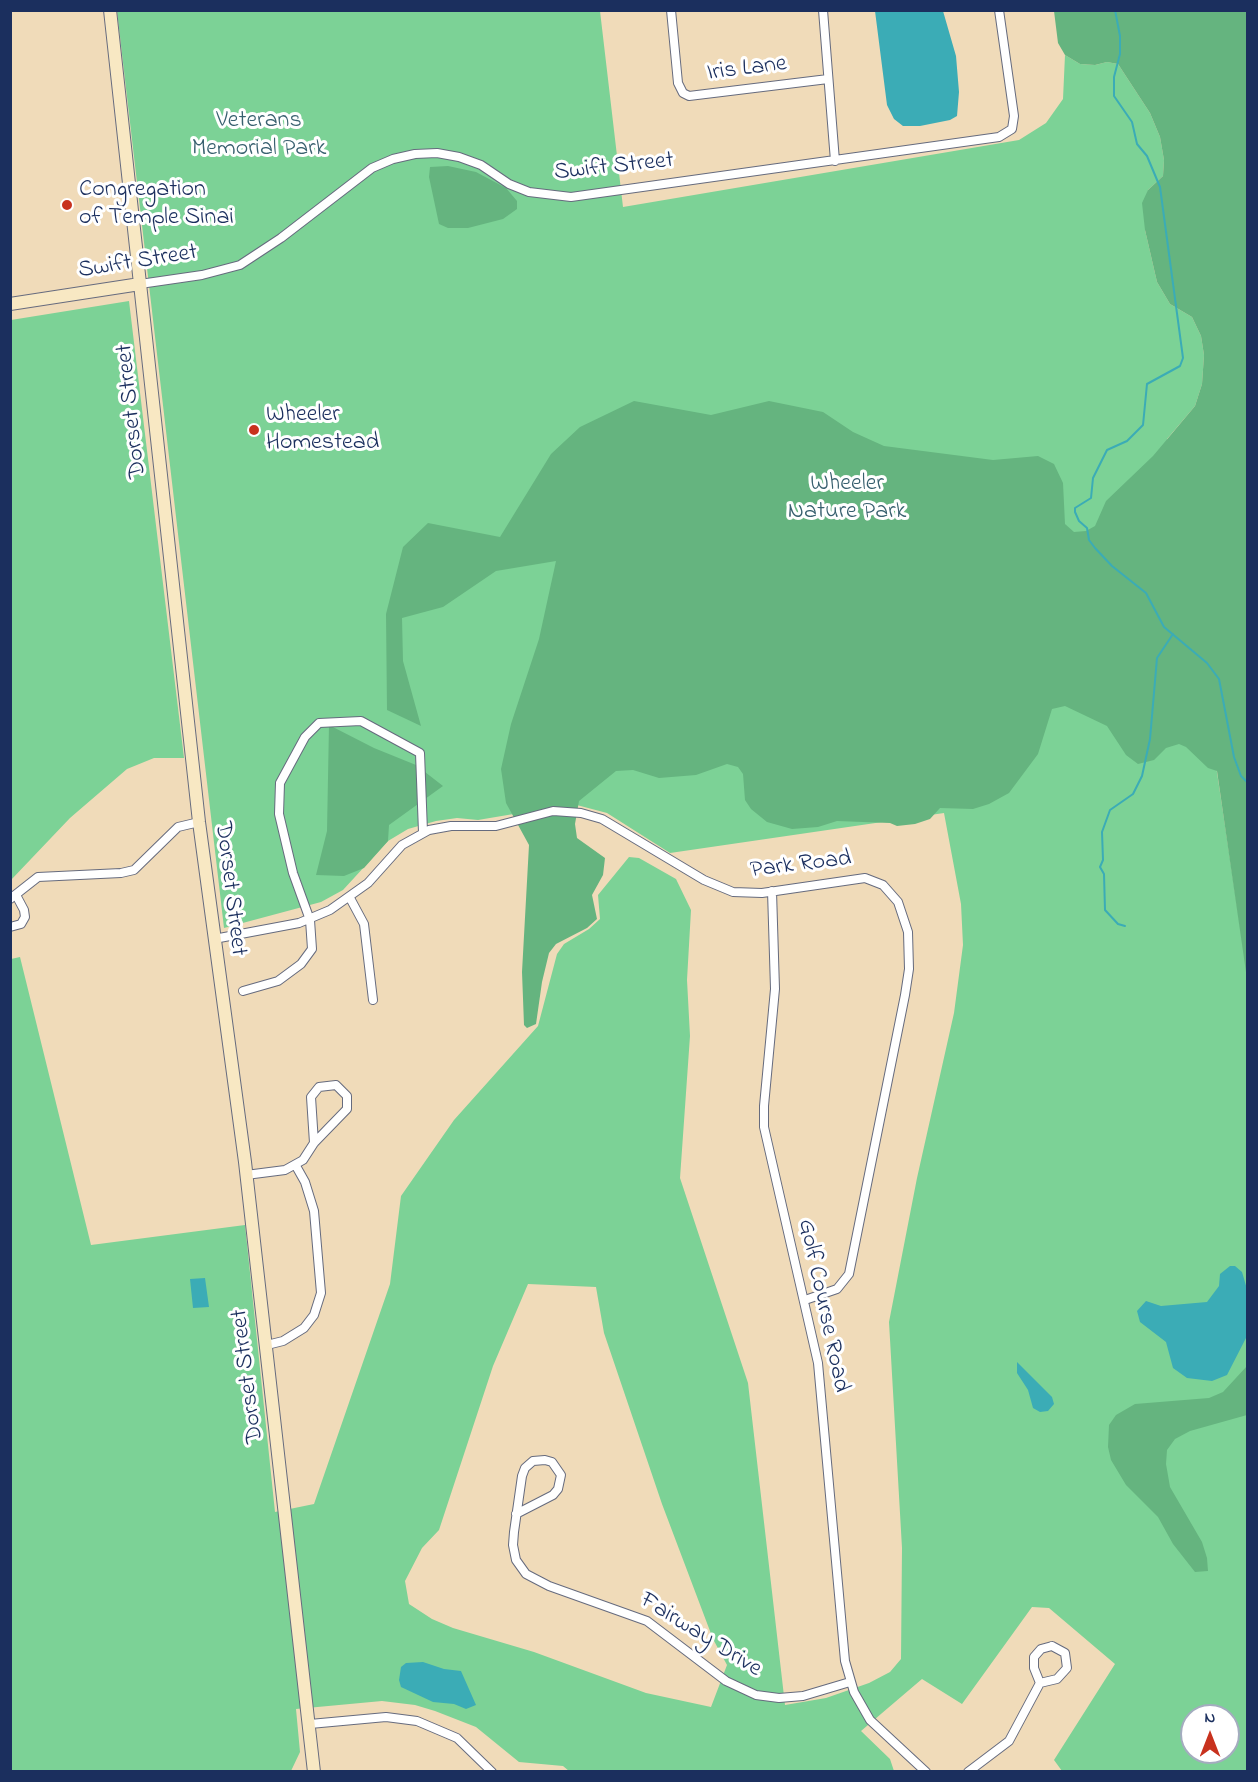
<!DOCTYPE html>
<style>
body{margin:0}
#map{position:relative;width:1258px;height:1782px;overflow:hidden;background:#f0dbb9;font-family:"Indie Flower",sans-serif}
canvas{display:block}
.frame{position:absolute;inset:0;border:12px solid #1b2f5e;pointer-events:none}
.north{position:absolute;left:1180px;top:1704px;width:60px;height:60px;box-sizing:border-box;background:#fff;border:2px solid #a4acbf;border-radius:50%;rotate:0deg;font-size:16px;font-weight:700;line-height:24px;text-align:center;color:#1b2f5e}
.north::after{content:'';display:block;margin:auto;width:21px;height:27px;background:#c8321e;clip-path:polygon(50% 0,100% 100%,50% 72%,0 100%)}
</style>
<div id="map">
<canvas width="1258" height="1782"></canvas>
<div class="frame"></div>
<div class="north">N</div>
</div>
<script>
const ctx = document.querySelector('canvas').getContext('2d');
ctx.lineJoin = 'round';
function paint(path, color) { ctx.fillStyle = color; ctx.fill(path, 'evenodd'); }
const toPath = rows => new Path2D(rows.map(r => 'M' + r).join(''));
function strokePath(path, color, width, dash) { ctx.strokeStyle = color; ctx.lineWidth = width; ctx.lineCap = dash ? 'butt' : 'round'; ctx.setLineDash(dash || []); ctx.stroke(path); }
function write(font, color, halo, rows, align = 'center') {
  ctx.font = font + ' "Indie Flower",sans-serif'; ctx.lineWidth = 6; ctx.setLineDash([]); ctx.textBaseline = 'middle'; ctx.strokeStyle = halo; ctx.fillStyle = color; for (const [text, x, y, turn = 0] of rows) {
    ctx.save(); ctx.translate(x, y); ctx.rotate((+turn || 0) * Math.PI / 180); ctx.textAlign = isNaN(turn) ? turn : align; if (halo) ctx.strokeText(text, 0, 0); ctx.fillText(text, 0, 0); ctx.restore();
  }
}
paint(toPath([
 [117,11,600,11,623,207,1019,140,1046,123,1063,99,1065,55,1080,64,1095,65,1107,62,1118,64,1150,113,1160,137,1164,160,1163,176,1148,190,1145,230,1157,282,1170,304,1192,317,1201,336,1204,355,1202,384,1195,406,1167,439,1248,979,1247,1771,1062,1771,1054,1760,1115,1664,1049,1608,1032,1607,962,1704,922,1679,861,1731,890,1759,894,1771,569,1771,563,1766,519,1762,476,1727,435,1711,415,1705,382,1701,296,1709,300,1752,291,1771,11,1772,11,959,20,957,91,1245,245,1225,275,1512,314,1504,390,1284,401,1196,454,1120,538,1026,557,954,564,944,589,929,600,919,598,895,629,857,639,858,676,879,691,910,687,980,690,1036,680,1178,748,1383,785,1705,826,1698,869,1683,890,1672,901,1659,902,1548,889,1322,917,1178,954,1013,963,945,961,904,944,813,670,853,607,813,573,804,478,820,457,818,436,821,408,829,388,841,343,890,321,902,224,928],
 [528,1284,596,1287,604,1333,662,1504,713,1639,727,1665,711,1707,646,1693,534,1652,453,1628,432,1619,409,1604,405,1581,422,1548,439,1530,493,1366],
 [1192,1716,1228,1716,1228,1752,1192,1752],
 [129,301,184,758,154,758,127,769,70,818,11,880,11,320]
]), '#7cd296');
paint(toPath([
 [1054,11,1247,11,1247,979,1217,771,1208,768,1186,747,1179,744,1166,748,1154,760,1138,764,1126,755,1107,726,1065,706,1052,709,1038,754,1009,793,989,804,973,809,940,808,930,819,915,824,897,826,890,823,837,821,818,827,792,829,767,822,751,809,745,800,743,774,738,767,727,764,696,775,659,778,633,770,616,771,579,801,575,824,577,838,605,858,603,875,592,895,597,919,587,928,556,944,549,953,542,982,536,1024,527,1028,524,1025,522,972,529,845,506,803,501,769,511,724,539,639,556,561,496,571,443,607,402,618,403,661,421,726,387,710,386,614,403,547,428,523,500,537,551,454,580,427,634,401,711,415,769,401,823,412,853,432,884,446,993,460,1038,456,1054,464,1063,483,1065,524,1074,532,1086,531,1095,526,1106,501,1153,456,1195,406,1202,384,1204,355,1201,336,1192,317,1170,304,1157,282,1145,230,1142,203,1148,190,1163,176,1164,160,1160,137,1150,113,1118,64,1107,62,1095,65,1080,64,1065,55,1058,43],
 [448,166,476,172,506,188,517,201,517,209,503,219,468,228,448,228,439,224,429,177,430,167],
 [329,725,374,748,416,765,443,786,389,825,388,841,364,868,344,876,316,875,327,831],
 [1247,1366,1247,1415,1190,1431,1175,1439,1167,1450,1166,1464,1170,1487,1202,1542,1207,1558,1208,1571,1195,1572,1173,1544,1158,1517,1126,1485,1111,1460,1108,1447,1109,1425,1116,1415,1135,1404,1209,1398,1223,1392]
]), '#65b47f');
paint(toPath([
 [875,11,943,11,956,56,959,92,957,116,950,120,920,126,903,126,894,119,887,105],
 [1230,1266,1235,1266,1242,1272,1247,1289,1247,1336,1227,1375,1212,1381,1187,1378,1173,1368,1166,1342,1140,1322,1137,1311,1146,1301,1161,1306,1207,1302,1219,1286,1220,1274],
 [205,1278,209,1307,193,1308,190,1279],
 [1017,1362,1052,1397,1054,1404,1048,1411,1040,1412,1033,1408,1028,1390,1017,1373],
 [423,1662,444,1669,461,1671,476,1705,466,1709,454,1704,433,1702,401,1687,399,1680,401,1667,406,1663]
]), '#3bacb6');
strokePath(toPath([
 [1115,10,1120,36,1120,54,1114,77,1114,96,1132,122,1137,144,1147,156,1160,187,1183,358,1180,366,1147,384,1143,425,1127,441,1107,450,1093,478,1091,498,1075,508,1075,512,1079,521,1087,528,1089,540,1095,548,1112,566,1146,593,1164,627,1207,663,1219,679,1234,757,1241,776,1248,783],
 [1125,926,1118,924,1105,910,1104,874,1100,867,1103,860,1102,832,1110,810,1133,794,1142,776,1150,739,1157,658,1173,634]
]), '#3bacb6', 2);
const street = toPath([
 [671,10,678,83,683,93,689,96,828,79],
 [823,10,835,161],
 [140,284,202,275,240,265,281,238,372,168,393,159,415,154,437,153,459,157,481,165,509,184,529,192,571,197,999,137,1012,129,1014,116,999,10],
 [772,891,775,989,764,1106,764,1127,818,1363,845,1661,854,1692,870,1720,926,1772],
 [350,898,364,924,373,1000],
 [10,899,38,877,121,873,134,870,178,827,199,822],
 [10,927,21,924,25,917,24,910,16,895],
 [214,939,299,923,330,910,368,883,402,845,429,830,451,826,496,826,553,811,581,813,602,819,704,880,733,892,762,893,865,878,883,885,898,902,908,932,909,969,905,995,849,1274,837,1289,805,1300],
 [243,991,278,981,301,964,312,949,310,920,293,873,279,814,280,783,305,737,319,723,361,721,420,753,423,832],
 [246,1175,285,1170,303,1160,314,1143,347,1109,347,1096,336,1085,319,1087,311,1097,314,1143],
 [267,1345,283,1341,304,1328,314,1315,321,1293,314,1211,305,1182,296,1166],
 [516,1514,553,1495,558,1489,561,1475,552,1462,545,1460,533,1461,525,1468,522,1476,514,1532,513,1545,516,1560,526,1574,549,1586,647,1621,726,1681,756,1695,779,1698,803,1696,850,1682],
 [1052,1646,1065,1653,1067,1668,1057,1679,1040,1683,1034,1668,1034,1657,1041,1649,1052,1646],
 [310,1724,386,1717,417,1721,457,1738,492,1772],
 [968,1772,1009,1741,1040,1683]
]);
const secondary = toPath([
 [110,10,199,822,245,1162,314,1772],
 [10,304,140,284]
]);
strokePath(street, '#666b7e', 10);
strokePath(secondary, '#666b7e', 14);
strokePath(street, '#fff', 8);
strokePath(secondary, '#f8e8c3', 12);
for (const [x, y, r, color] of [
 [67,205,6,"#c8321e"],
 [254,430,6,"#c8321e"]
]) { const dot = new Path2D(); dot.arc(x, y, r, 0, 2 * Math.PI); ctx.fillStyle = color; ctx.fill(dot); strokePath(dot, '#fff', 2); }
write('24px', '#1b2f5e', '#fff', [
 ["Iris Lane",747,70,-7],
 ["Swift Street",614,168,-6],
 ["Swift Street",138,263,-9],
 ["Dorset Street",133,411,-96],
 ["Park Road",801,866,-7],
 ["Dorset Street",229,889,83],
 ["Golf Course Road",822,1306,78],
 ["Dorset Street",249,1376,-97],
 ["Fairway Drive",700,1636,32]
]);
write('24px', '#38606f', '#fff', [
 ["Veterans",259,122],
 ["Memorial Park",259,150],
 ["Wheeler",847,485],
 ["Nature Park",847,513]
]);
write('24px', '#1b2f5e', '#fff', [
 ["Congregation",79,191],
 ["of Temple Sinai",79,219],
 ["Wheeler",266,416],
 ["Homestead",266,444]
], 'left');
</script>
